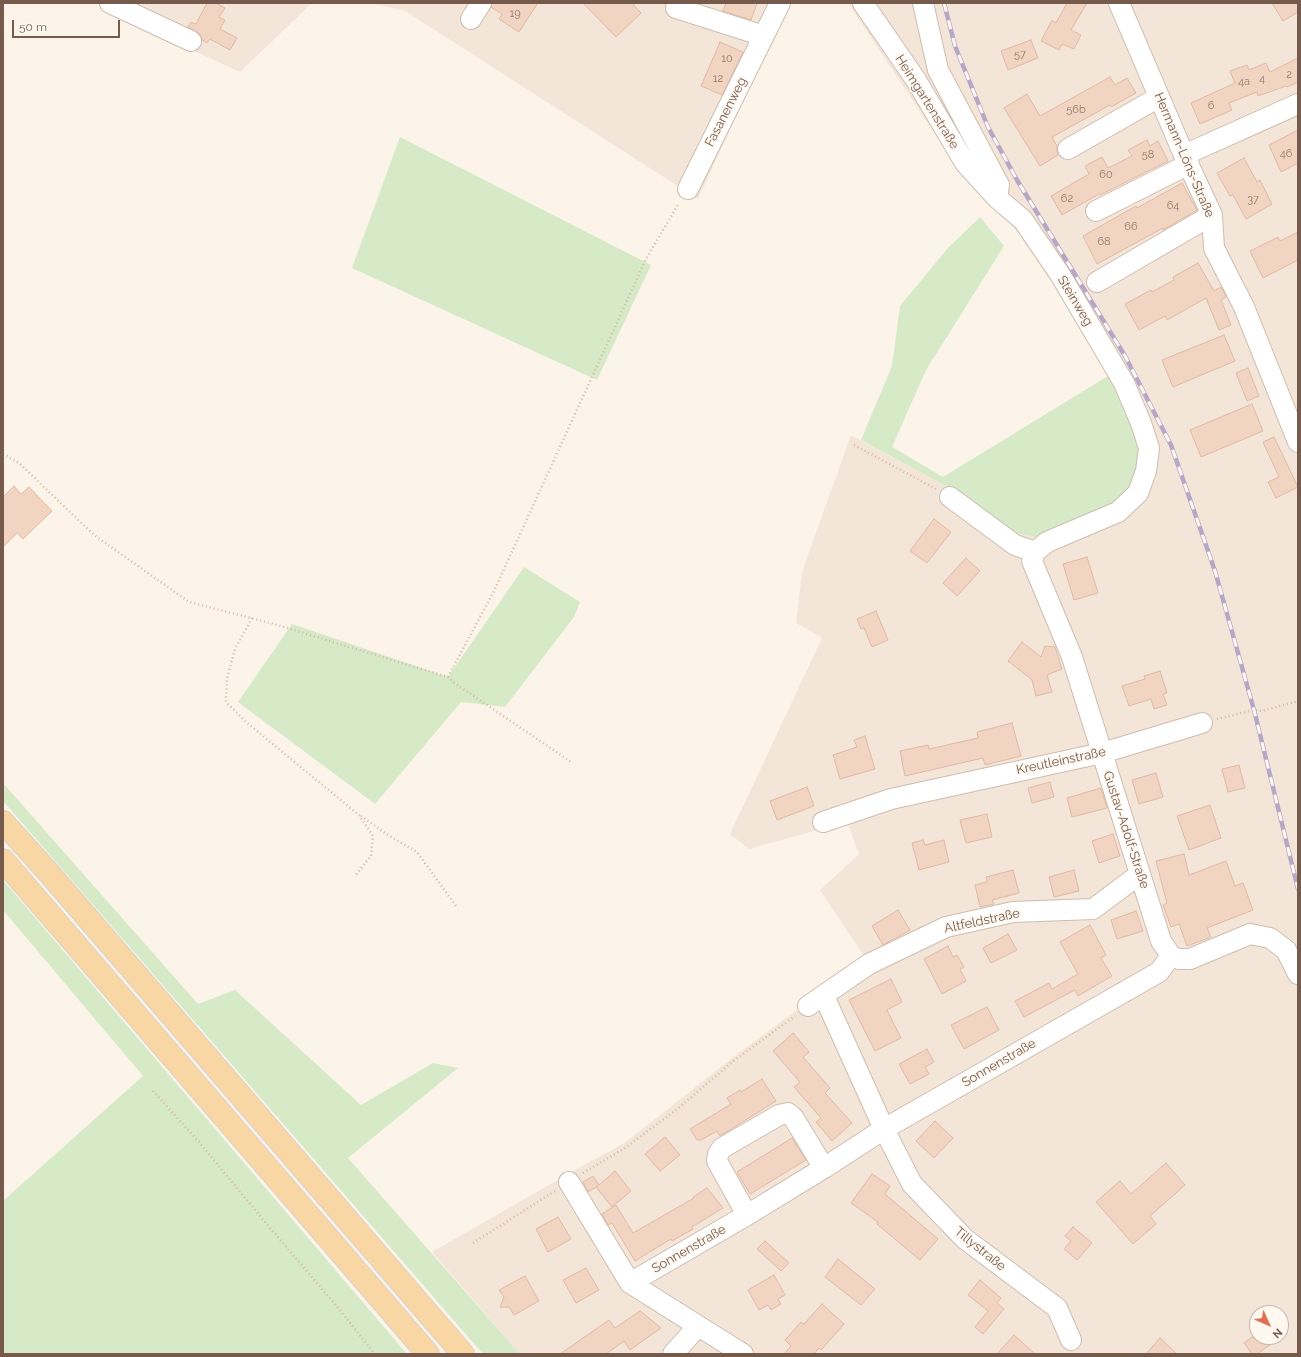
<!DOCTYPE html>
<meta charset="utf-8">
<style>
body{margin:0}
#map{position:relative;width:1301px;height:1357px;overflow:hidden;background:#fcf4e9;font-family:Raleway,sans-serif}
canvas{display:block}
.frame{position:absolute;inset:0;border:4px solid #765b4d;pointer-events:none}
.north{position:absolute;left:1249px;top:1305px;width:40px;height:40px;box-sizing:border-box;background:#fef8f0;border:1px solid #c8b9af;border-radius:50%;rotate:135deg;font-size:11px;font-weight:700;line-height:16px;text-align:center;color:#765b4d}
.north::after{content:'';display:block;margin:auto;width:14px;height:18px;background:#e17053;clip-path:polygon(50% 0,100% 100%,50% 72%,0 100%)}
.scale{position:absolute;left:12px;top:20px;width:108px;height:18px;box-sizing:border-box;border:2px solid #765b4d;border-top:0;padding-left:5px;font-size:12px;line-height:14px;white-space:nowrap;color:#765b4d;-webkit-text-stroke:3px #fef8f0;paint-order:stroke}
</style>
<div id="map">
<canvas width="1301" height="1357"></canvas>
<div class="frame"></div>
<div class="north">N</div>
<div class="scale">50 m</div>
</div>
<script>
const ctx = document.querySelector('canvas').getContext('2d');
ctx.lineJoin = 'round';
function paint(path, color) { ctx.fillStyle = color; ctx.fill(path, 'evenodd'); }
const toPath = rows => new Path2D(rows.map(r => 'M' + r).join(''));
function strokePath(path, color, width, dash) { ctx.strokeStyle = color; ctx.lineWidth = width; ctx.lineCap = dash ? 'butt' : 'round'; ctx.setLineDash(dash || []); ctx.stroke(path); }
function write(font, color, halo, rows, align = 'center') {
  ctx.font = font + ' Raleway,sans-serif'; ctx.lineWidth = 3.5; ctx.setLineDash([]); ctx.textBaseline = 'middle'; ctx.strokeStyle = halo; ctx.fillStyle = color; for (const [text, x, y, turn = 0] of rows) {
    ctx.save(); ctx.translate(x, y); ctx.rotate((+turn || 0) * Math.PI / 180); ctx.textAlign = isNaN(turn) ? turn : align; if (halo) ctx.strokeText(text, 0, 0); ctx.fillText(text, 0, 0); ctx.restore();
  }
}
paint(toPath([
 [123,3,312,3,240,72,118,16],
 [371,3,789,3,698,199,405,11],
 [848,3,1298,3,1298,1354,520,1354,432,1252,573,1171,623,1144,678,1101,732,1058,866,959,820,890,859,854,847,822,749,849,730,834,822,638,796,623,802,572,851,435,957,492,1123,403,1040,258,993,204,956,166],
 [1257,1313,1281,1313,1281,1337,1257,1337]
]), '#f3e6d8');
paint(toPath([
 [400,137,651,265,597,380,352,268],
 [980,217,1004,246,926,370,892,447,943,477,1108,376,1123,403,1141,449,1133,488,1115,505,1042,538,1011,532,957,492,861,440,892,366,900,306,947,249],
 [524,567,580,602,574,617,505,707,461,702,375,804,238,702,292,624,448,677],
 [3,783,198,1004,235,990,361,1105,433,1063,458,1068,348,1158,520,1354,483,1354,3,801],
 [3,880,407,1354,3,1354,3,1201,143,1076,3,910]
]), '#d6eac7');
const building = toPath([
 [207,3,216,3,225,8,219,17,225,20,220,29,237,38,230,50,210,39,207,43,202,40,200,34,188,27,191,22,196,24,207,3],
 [492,3,538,3,519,32,499,19,502,14,491,7,492,3],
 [583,3,632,3,641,13,616,37,583,3],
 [726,3,757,3,751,20,723,11,726,3],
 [1067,3,1087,3,1071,30,1081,35,1074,49,1062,44,1059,50,1041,41,1052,20,1056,23,1067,3],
 [1272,3,1298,3,1298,12,1283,21,1272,3],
 [1031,40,1038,58,1008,70,1001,51,1031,40],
 [720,42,743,52,722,95,701,86,720,42],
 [1298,58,1298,82,1287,87,1286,86,1258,96,1257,92,1229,103,1232,110,1200,124,1191,103,1235,83,1230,71,1247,65,1249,70,1266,63,1270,72,1298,58],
 [1110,77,1115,85,1127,78,1136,93,1111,107,1110,105,1052,137,1057,146,1057,149,1058,155,1040,166,1004,108,1027,94,1040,116,1110,77],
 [1298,130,1298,163,1281,172,1269,145,1298,130],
 [1147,140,1150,146,1158,141,1168,161,1100,195,1099,194,1062,215,1051,196,1089,174,1085,166,1102,157,1108,168,1132,156,1128,150,1147,140],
 [1244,158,1257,182,1260,180,1272,204,1246,219,1233,195,1230,196,1217,173,1244,158],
 [1182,183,1197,210,1163,230,1163,228,1097,264,1083,236,1136,206,1137,208,1182,183],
 [1298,232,1298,260,1263,278,1250,251,1278,237,1280,241,1298,232],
 [1198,263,1214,291,1221,287,1226,297,1221,300,1231,325,1219,330,1206,298,1167,320,1165,316,1139,330,1125,304,1151,290,1152,292,1174,280,1173,277,1198,263],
 [1224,335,1235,361,1173,387,1162,360,1224,335],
 [1248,368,1259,396,1247,401,1236,373,1248,368],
 [1252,404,1263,431,1201,457,1190,430,1252,404],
 [1274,437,1298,487,1276,498,1268,482,1279,477,1263,442,1274,437],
 [14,486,21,494,29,487,52,511,23,539,17,533,3,547,3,497,14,486],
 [934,519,951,532,927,563,910,551,934,519],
 [1087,557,1098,593,1074,600,1063,564,1087,557],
 [966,558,980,571,957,596,943,583,966,558],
 [876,611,888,640,872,647,864,628,861,629,857,619,876,611],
 [1022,642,1041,657,1045,646,1055,647,1062,669,1047,675,1052,692,1036,696,1032,680,1008,661,1022,642],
 [1160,671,1167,693,1163,694,1167,705,1154,709,1151,699,1129,706,1122,686,1145,679,1144,676,1160,671],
 [1012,723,1021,756,985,765,983,758,905,776,900,751,928,745,929,749,978,738,977,732,1012,723],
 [865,736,875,769,840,779,833,755,857,747,854,740,865,736],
 [1239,765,1245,788,1228,792,1222,769,1239,765],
 [1156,773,1163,797,1139,804,1132,780,1156,773],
 [1050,782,1054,797,1032,803,1028,788,1050,782],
 [807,787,814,806,777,820,770,801,807,787],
 [1101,788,1107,808,1072,817,1067,798,1101,788],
 [1210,805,1221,838,1189,850,1177,816,1210,805],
 [987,814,992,837,966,843,960,820,987,814],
 [1113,834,1120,856,1099,863,1092,841,1113,834],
 [923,840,925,845,944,840,949,862,919,870,912,843,923,840],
 [1184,854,1189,875,1226,861,1235,886,1243,883,1253,910,1207,928,1211,937,1187,946,1179,924,1171,927,1163,905,1167,903,1156,861,1184,854],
 [1013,870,1019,893,992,900,994,904,980,907,975,885,987,882,986,877,1013,870],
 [1074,870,1079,891,1054,897,1049,877,1074,870],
 [898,910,910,930,883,945,872,926,898,910],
 [1136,911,1143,931,1117,939,1111,920,1136,911],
 [1090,925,1106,955,1101,958,1112,976,1078,996,1075,990,1024,1017,1015,1001,1049,983,1052,989,1078,974,1060,942,1090,925],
 [1008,934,1017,950,991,963,983,948,1008,934],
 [948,946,953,957,957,955,964,967,960,969,966,981,942,994,924,959,948,946],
 [891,979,902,1002,887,1010,901,1038,875,1051,849,1000,891,979],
 [987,1007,999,1030,964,1049,951,1025,987,1007],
 [793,1033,809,1052,803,1057,830,1088,825,1093,852,1123,832,1141,816,1122,821,1118,794,1087,800,1082,773,1051,793,1033],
 [927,1049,934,1062,925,1067,929,1074,910,1084,899,1064,927,1049],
 [762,1079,776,1101,720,1136,717,1131,701,1140,697,1140,690,1129,731,1104,727,1098,740,1090,741,1092,762,1079],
 [935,1121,953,1138,934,1158,916,1141,935,1121],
 [665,1137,680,1155,660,1171,645,1154,665,1137],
 [792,1138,806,1160,750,1194,737,1172,792,1138],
 [1166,1163,1185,1185,1150,1216,1156,1224,1133,1244,1096,1202,1120,1181,1131,1194,1166,1163],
 [615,1171,631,1191,612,1207,596,1187,598,1186,588,1192,583,1182,593,1176,599,1185,615,1171],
 [872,1174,890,1186,885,1194,938,1239,920,1260,877,1224,878,1222,851,1203,872,1174],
 [707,1188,723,1208,692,1227,693,1229,672,1241,671,1239,635,1261,612,1223,608,1225,602,1214,616,1205,633,1233,694,1198,693,1197,707,1188],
 [558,1217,571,1239,548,1252,536,1229,558,1217],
 [1073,1227,1092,1243,1077,1260,1064,1249,1071,1241,1065,1236,1073,1227],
 [765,1241,789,1263,781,1271,757,1249,765,1241],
 [838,1259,875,1289,861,1305,825,1277,838,1259],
 [586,1268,599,1290,576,1303,563,1280,586,1268],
 [774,1275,785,1295,778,1299,781,1304,771,1310,768,1305,759,1310,748,1290,774,1275],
 [525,1276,539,1301,514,1315,509,1307,500,1307,504,1297,499,1290,525,1276],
 [980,1280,1001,1298,997,1303,1004,1309,983,1334,975,1327,988,1311,968,1295,980,1280],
 [822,1304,844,1324,821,1350,819,1348,814,1354,784,1354,791,1346,785,1340,801,1322,804,1324,822,1304],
 [640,1311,661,1328,630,1350,624,1341,606,1354,560,1354,609,1320,615,1328,640,1311],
 [1014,1335,1035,1354,997,1354,1014,1335],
 [1252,1337,1281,1337,1257,1354,1252,1354,1244,1343,1252,1337],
 [1160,1338,1177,1354,1146,1354,1160,1338]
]);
paint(building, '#f1d4c2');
strokePath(building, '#e3baa2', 1);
const minor = toPath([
 [110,3,191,41],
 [863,3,916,80,965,163,997,198],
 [923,3,938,70,999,185,997,198,1023,220,1061,276,1124,383,1141,423,1149,448,1146,471,1138,493,1118,512,1047,542,1035,552,1032,561,1072,657,1161,941,1171,956,1179,959,1190,959,1250,934,1270,938,1286,950,1298,974],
 [1119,3,1184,155,1212,215,1214,248,1244,307,1298,442],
 [676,8,764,36],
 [471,19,481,3],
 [1068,149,1159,97],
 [1184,155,1298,104],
 [688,189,780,3],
 [1096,211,1189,164],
 [1097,282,1212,215],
 [950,497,1015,545,1035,552],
 [823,822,891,799,1102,753,1202,723],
 [824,996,884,1129,912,1184,965,1239,1057,1308,1071,1340],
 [808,1006,869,964,946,927,1013,912,1093,909,1140,874],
 [569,1182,630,1283,743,1354],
 [747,1215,717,1161,718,1154,722,1148,779,1115,788,1113,793,1117,824,1168],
 [630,1283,747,1215,824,1168,884,1129,1159,972,1171,956],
 [673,1354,698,1326]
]);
const major = toPath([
 [3,822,48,872,463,1354],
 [3,860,428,1354]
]);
strokePath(minor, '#cebcaf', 22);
strokePath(major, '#d9d1cd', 24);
strokePath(toPath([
 [854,445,936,489],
 [3,454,19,463,94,535,189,602,274,624,448,677,453,682,571,762],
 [252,618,235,649,227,678,226,702,246,722,359,815,373,836,371,856,355,876],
 [448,677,494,591,646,259,679,203],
 [1217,719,1254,710,1262,711,1298,701],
 [361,816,388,835,417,852,456,906],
 [153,1091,198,1141,265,1222,334,1303,375,1354],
 [583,1173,625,1148,680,1107,732,1062,795,1016],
 [473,1243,555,1191]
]), '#d6b7a4', 2.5, [1, 3]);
strokePath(minor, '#fff', 20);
strokePath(major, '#f8d7a4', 22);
const rail = toPath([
 [944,3,955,46,988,127,1017,180,1125,356,1171,445,1215,571,1254,710,1298,889]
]);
strokePath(rail, '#b7a7c6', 4.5);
strokePath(rail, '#fef8f0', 3, [9]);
write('11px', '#95796a', null, [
 ["19",515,14],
 ["57",1020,55],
 ["10",727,59],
 ["2",1289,75],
 ["12",718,79],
 ["4",1262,79],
 ["4a",1244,82],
 ["6",1211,106],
 ["56b",1076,110],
 ["46",1286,154],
 ["58",1148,155],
 ["60",1106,175],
 ["62",1067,199],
 ["37",1253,200],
 ["64",1173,206],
 ["66",1131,227],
 ["68",1104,242]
]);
write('13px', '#765b4d', '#fef8f0', [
 ["Heimgartenstraße",927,102,58],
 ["Fasanenweg",726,112,-63],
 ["Hermann-Löns-Straße",1184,155,67],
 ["Steinweg",1075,301,59],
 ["Kreutleinstraße",1061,761,-12],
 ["Gustav-Adolf-Straße",1126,830,72],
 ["Altfeldstraße",982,921,-12],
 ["Sonnenstraße",999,1063,-30],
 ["Sonnenstraße",689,1249,-30],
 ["Tillystraße",980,1249,39]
]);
</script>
